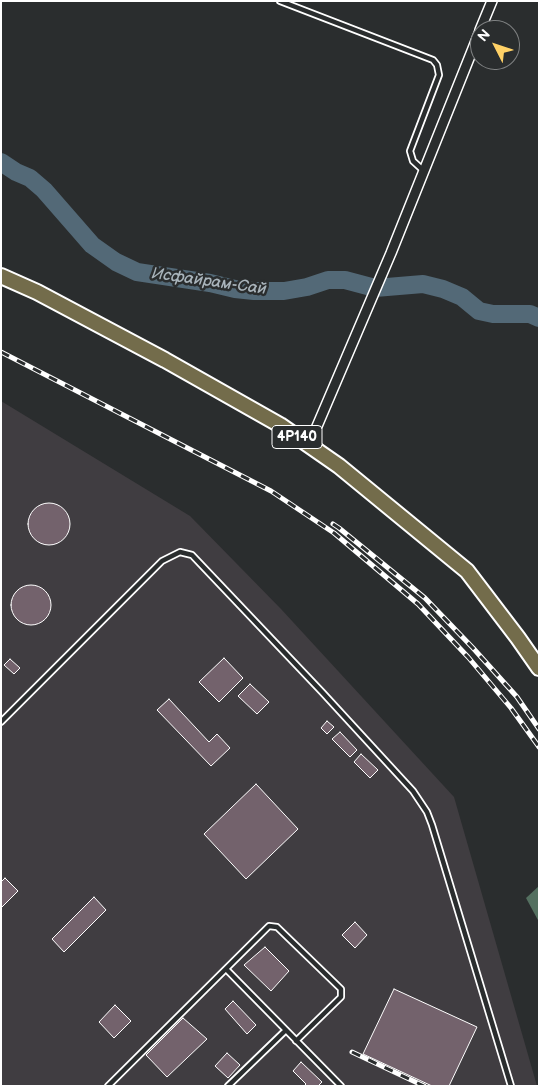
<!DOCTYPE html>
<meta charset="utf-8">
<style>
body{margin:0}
#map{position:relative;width:540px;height:1087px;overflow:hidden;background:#2a2d2e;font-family:"Balsamiq Sans",sans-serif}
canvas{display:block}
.frame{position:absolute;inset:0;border:2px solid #fff;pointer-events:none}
.north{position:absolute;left:470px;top:20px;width:50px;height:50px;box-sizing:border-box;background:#2a2d2e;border:1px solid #7f8182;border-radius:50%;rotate:311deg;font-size:14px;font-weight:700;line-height:20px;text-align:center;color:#fff}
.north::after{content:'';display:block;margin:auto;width:18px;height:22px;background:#ffd166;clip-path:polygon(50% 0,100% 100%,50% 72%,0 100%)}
</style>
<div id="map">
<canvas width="540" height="1087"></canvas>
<div class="frame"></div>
<div class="north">N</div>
</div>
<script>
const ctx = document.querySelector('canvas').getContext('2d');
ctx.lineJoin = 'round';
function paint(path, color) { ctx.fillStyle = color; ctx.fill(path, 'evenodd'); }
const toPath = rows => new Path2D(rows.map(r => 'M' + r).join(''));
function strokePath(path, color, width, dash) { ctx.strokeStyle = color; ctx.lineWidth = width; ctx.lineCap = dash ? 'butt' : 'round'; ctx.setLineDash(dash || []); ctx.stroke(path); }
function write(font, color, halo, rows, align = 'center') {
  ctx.font = font + ' "Balsamiq Sans",sans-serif'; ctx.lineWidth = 5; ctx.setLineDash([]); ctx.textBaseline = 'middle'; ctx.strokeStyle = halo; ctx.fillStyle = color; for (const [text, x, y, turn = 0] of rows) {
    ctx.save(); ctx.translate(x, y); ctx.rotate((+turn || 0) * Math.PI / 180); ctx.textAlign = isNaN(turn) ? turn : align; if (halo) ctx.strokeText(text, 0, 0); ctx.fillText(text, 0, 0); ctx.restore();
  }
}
paint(toPath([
 [1,401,190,516,281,609,454,797,537,1086,1,1086]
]), '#403d41');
paint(toPath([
 [539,886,539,922,526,898]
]), '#547060');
strokePath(toPath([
 [1,162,16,172,30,178,44,190,92,245,116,262,137,272,210,283,235,289,254,291,284,291,307,287,328,280,345,280,375,288,423,284,443,289,462,297,479,311,493,314,530,314,539,318]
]), '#536977', 18);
const building = toPath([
 '28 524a21 21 0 1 1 42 0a21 21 0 1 1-42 0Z',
 '11 605a20 20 0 1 1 40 0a20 20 0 1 1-40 0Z',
 [224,658,243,678,219,702,199,682,224,658],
 [10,659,20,668,14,674,4,665,10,659],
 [250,684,269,702,257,714,238,696,250,684],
 [169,699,209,742,217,734,230,748,211,766,157,710,169,699],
 [327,721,334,727,327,734,321,728,327,721],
 [340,732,357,750,350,757,332,739,340,732],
 [361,754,378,770,370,778,354,762,361,754],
 [256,784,298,829,246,879,204,834,256,784],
 [5,878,18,891,1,908,1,882,5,878],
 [94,897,106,910,64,952,52,939,94,897],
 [355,922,367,935,355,948,342,935,355,922],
 [265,947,289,971,271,991,244,965,265,947],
 [394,989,477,1027,449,1086,432,1086,363,1054,394,989],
 [233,1001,256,1025,247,1034,225,1009,233,1001],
 [115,1005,131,1021,114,1038,99,1022,115,1005],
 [183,1018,207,1039,167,1077,146,1055,183,1018],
 [227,1053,240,1065,228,1078,215,1066,227,1053],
 [301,1062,322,1082,318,1086,304,1086,306,1084,293,1071,301,1062]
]);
paint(building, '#73626c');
strokePath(building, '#fff', 1);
const service = toPath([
 [280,1,433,60,437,65,439,75,410,151,413,161,424,171],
 [1,722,162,561,180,552,192,555,322,692,413,791,427,812,432,825,511,1086],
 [226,969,341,1086],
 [108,1086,269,926,277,927,341,989,341,997,296,1041],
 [228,1086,286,1030]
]);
const minor = toPath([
 [480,30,492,1],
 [309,445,391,253,480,31]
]);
const primary = toPath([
 [1,276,37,292,165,360,280,425,339,466,467,571,518,638,539,668]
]);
strokePath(service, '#fff', 8);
strokePath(minor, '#fff', 12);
strokePath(primary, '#fff', 18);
strokePath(service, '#2a2d2e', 4.5);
strokePath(minor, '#2a2d2e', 9);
strokePath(primary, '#736c4b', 14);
const rail = toPath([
 [1,352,271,491,334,533,418,604,468,657,511,708,539,747],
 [333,524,339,528,425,598,473,648,517,697,539,729],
 [352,1052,424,1086]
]);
strokePath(rail, '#fff', 5);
strokePath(rail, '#2a2d2e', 3, [9]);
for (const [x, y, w] of [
 [297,437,50]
]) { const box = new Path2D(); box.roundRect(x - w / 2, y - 11.5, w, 23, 4); ctx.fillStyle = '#2a2d2e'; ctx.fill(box); strokePath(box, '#fff', 1); }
write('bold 14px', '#fff', null, [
 ["4P140",297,437]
]);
write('italic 16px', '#a9b4bb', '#2a2d2e', [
 ["Исфайрам-Сай",209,282,8]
]);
</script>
